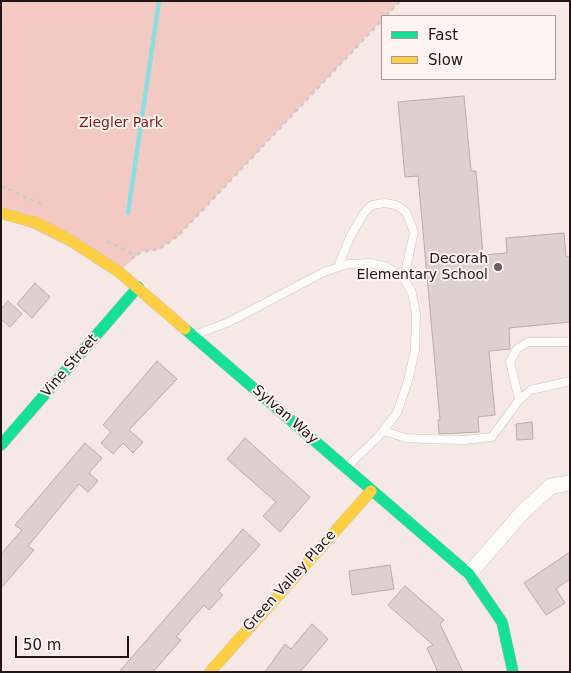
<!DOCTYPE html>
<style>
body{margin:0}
#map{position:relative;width:571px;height:673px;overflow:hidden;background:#f5e8e5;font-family:"DejaVu Sans",sans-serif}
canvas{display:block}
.frame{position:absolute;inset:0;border:2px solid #1f1615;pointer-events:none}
.legend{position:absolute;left:381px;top:15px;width:175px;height:65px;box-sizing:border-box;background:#fef4f2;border:1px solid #a59b9a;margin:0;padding:6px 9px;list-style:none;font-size:15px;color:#1f1615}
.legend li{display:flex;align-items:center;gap:10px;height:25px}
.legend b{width:25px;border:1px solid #a59b9a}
.scale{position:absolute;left:15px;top:636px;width:114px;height:22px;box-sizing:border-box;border:2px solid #1f1615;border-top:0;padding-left:6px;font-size:15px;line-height:18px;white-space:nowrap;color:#1f1615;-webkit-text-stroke:4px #fef4f2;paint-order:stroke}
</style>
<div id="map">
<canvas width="571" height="673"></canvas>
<div class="frame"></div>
<ul class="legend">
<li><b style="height:6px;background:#16e098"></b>Fast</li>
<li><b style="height:6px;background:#ffcf43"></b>Slow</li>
</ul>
<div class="scale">50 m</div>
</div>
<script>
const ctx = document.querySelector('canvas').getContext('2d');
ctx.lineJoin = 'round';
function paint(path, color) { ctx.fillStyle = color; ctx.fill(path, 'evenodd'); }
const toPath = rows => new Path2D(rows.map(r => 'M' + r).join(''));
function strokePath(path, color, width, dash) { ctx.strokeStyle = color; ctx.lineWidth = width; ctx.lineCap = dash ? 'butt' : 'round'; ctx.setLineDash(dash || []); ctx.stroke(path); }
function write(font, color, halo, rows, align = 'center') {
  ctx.font = font + ' "DejaVu Sans",sans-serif'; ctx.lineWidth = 4; ctx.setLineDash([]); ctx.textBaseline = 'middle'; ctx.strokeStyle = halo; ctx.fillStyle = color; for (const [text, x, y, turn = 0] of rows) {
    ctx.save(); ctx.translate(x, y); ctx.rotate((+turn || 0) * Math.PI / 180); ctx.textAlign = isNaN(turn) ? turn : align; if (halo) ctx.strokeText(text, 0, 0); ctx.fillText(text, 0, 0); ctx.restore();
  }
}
paint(toPath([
 [1,1,400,1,386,16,382,16,382,20,178,236,159,249,141,252,119,272,1,213]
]), '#f3cac3');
strokePath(toPath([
 [128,213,159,1]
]), '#8cdee2', 4.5);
const building = toPath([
 [464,96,471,171,476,171,483,255,507,253,506,238,564,233,566,257,570,256,570,322,509,328,510,349,489,351,495,415,478,417,479,432,439,434,438,420,440,420,418,176,405,177,398,102,464,96],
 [35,283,50,297,32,318,17,304,35,283],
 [8,301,22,314,10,327,1,319,1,309,8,301],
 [157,361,177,379,129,430,143,442,133,453,123,443,113,454,101,443,111,432,103,425,157,361],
 [532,422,533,439,517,440,516,424,532,422],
 [245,438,310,497,280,532,263,516,276,502,227,459,245,438],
 [85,443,102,458,89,473,98,481,88,492,79,484,28,546,34,550,1,588,1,554,22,530,15,525,85,443],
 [243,529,260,545,218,591,223,595,209,610,204,605,176,637,181,640,153,672,119,672,243,529],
 [570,552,570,579,556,589,565,603,546,615,524,583,570,552],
 [390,565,394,589,352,595,349,571,390,565],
 [405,586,444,620,440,624,463,672,438,672,427,648,433,645,388,605,405,586],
 [312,624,328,639,300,672,265,672,285,644,291,649,312,624]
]);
paint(building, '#dcd1ce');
strokePath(building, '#b6aca9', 1);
const lane = toPath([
 [338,267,350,237,364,213,372,205,385,203,396,205,406,212,414,232,404,278],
 [197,334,229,322,324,272,348,264,371,263,387,267,404,278,412,293,416,313,415,350,408,381,397,413,378,437,347,467],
 [519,400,510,362,517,349,528,342,570,342],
 [383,431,406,438,427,439,464,440,492,437,519,400,531,390,570,381]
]);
const street = toPath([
 [469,574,522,513,551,486,570,483]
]);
const fast = toPath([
 [185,329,469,574,502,622,513,672],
 [1,445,138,287]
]);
const slow = toPath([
 [1,213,37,223,70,240,119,272,185,329],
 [210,672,371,491]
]);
strokePath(lane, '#cec4c1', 9);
strokePath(street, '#cec4c1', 16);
strokePath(fast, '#cec4c1', 12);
strokePath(slow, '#cec4c1', 12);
strokePath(toPath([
 [386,16,400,1],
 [1,186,41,204],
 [107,241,135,255],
 [131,259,141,252,159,249,178,236,382,20]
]), '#cec8c8', 2.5, [4, 4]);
strokePath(lane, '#fefcfb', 8);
strokePath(street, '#fefcfb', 15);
strokePath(fast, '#16e098', 11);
strokePath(slow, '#ffcf43', 11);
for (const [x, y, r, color] of [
 [498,267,5,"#6a605e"]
]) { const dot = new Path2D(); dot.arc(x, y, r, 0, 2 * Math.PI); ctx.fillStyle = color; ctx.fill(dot); strokePath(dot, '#fef4f2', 2); }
write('14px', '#80190f', '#fef4f2', [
 ["Ziegler Park",121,123]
]);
write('14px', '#1f1615', '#fef4f2', [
 ["Decorah",488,259],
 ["Elementary School",488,275]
], 'right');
write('14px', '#1f1615', '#fef4f2', [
 ["Vine Street",70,366,-49],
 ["Sylvan Way",285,415,41],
 ["Green Valley Place",290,581,-48]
]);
</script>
